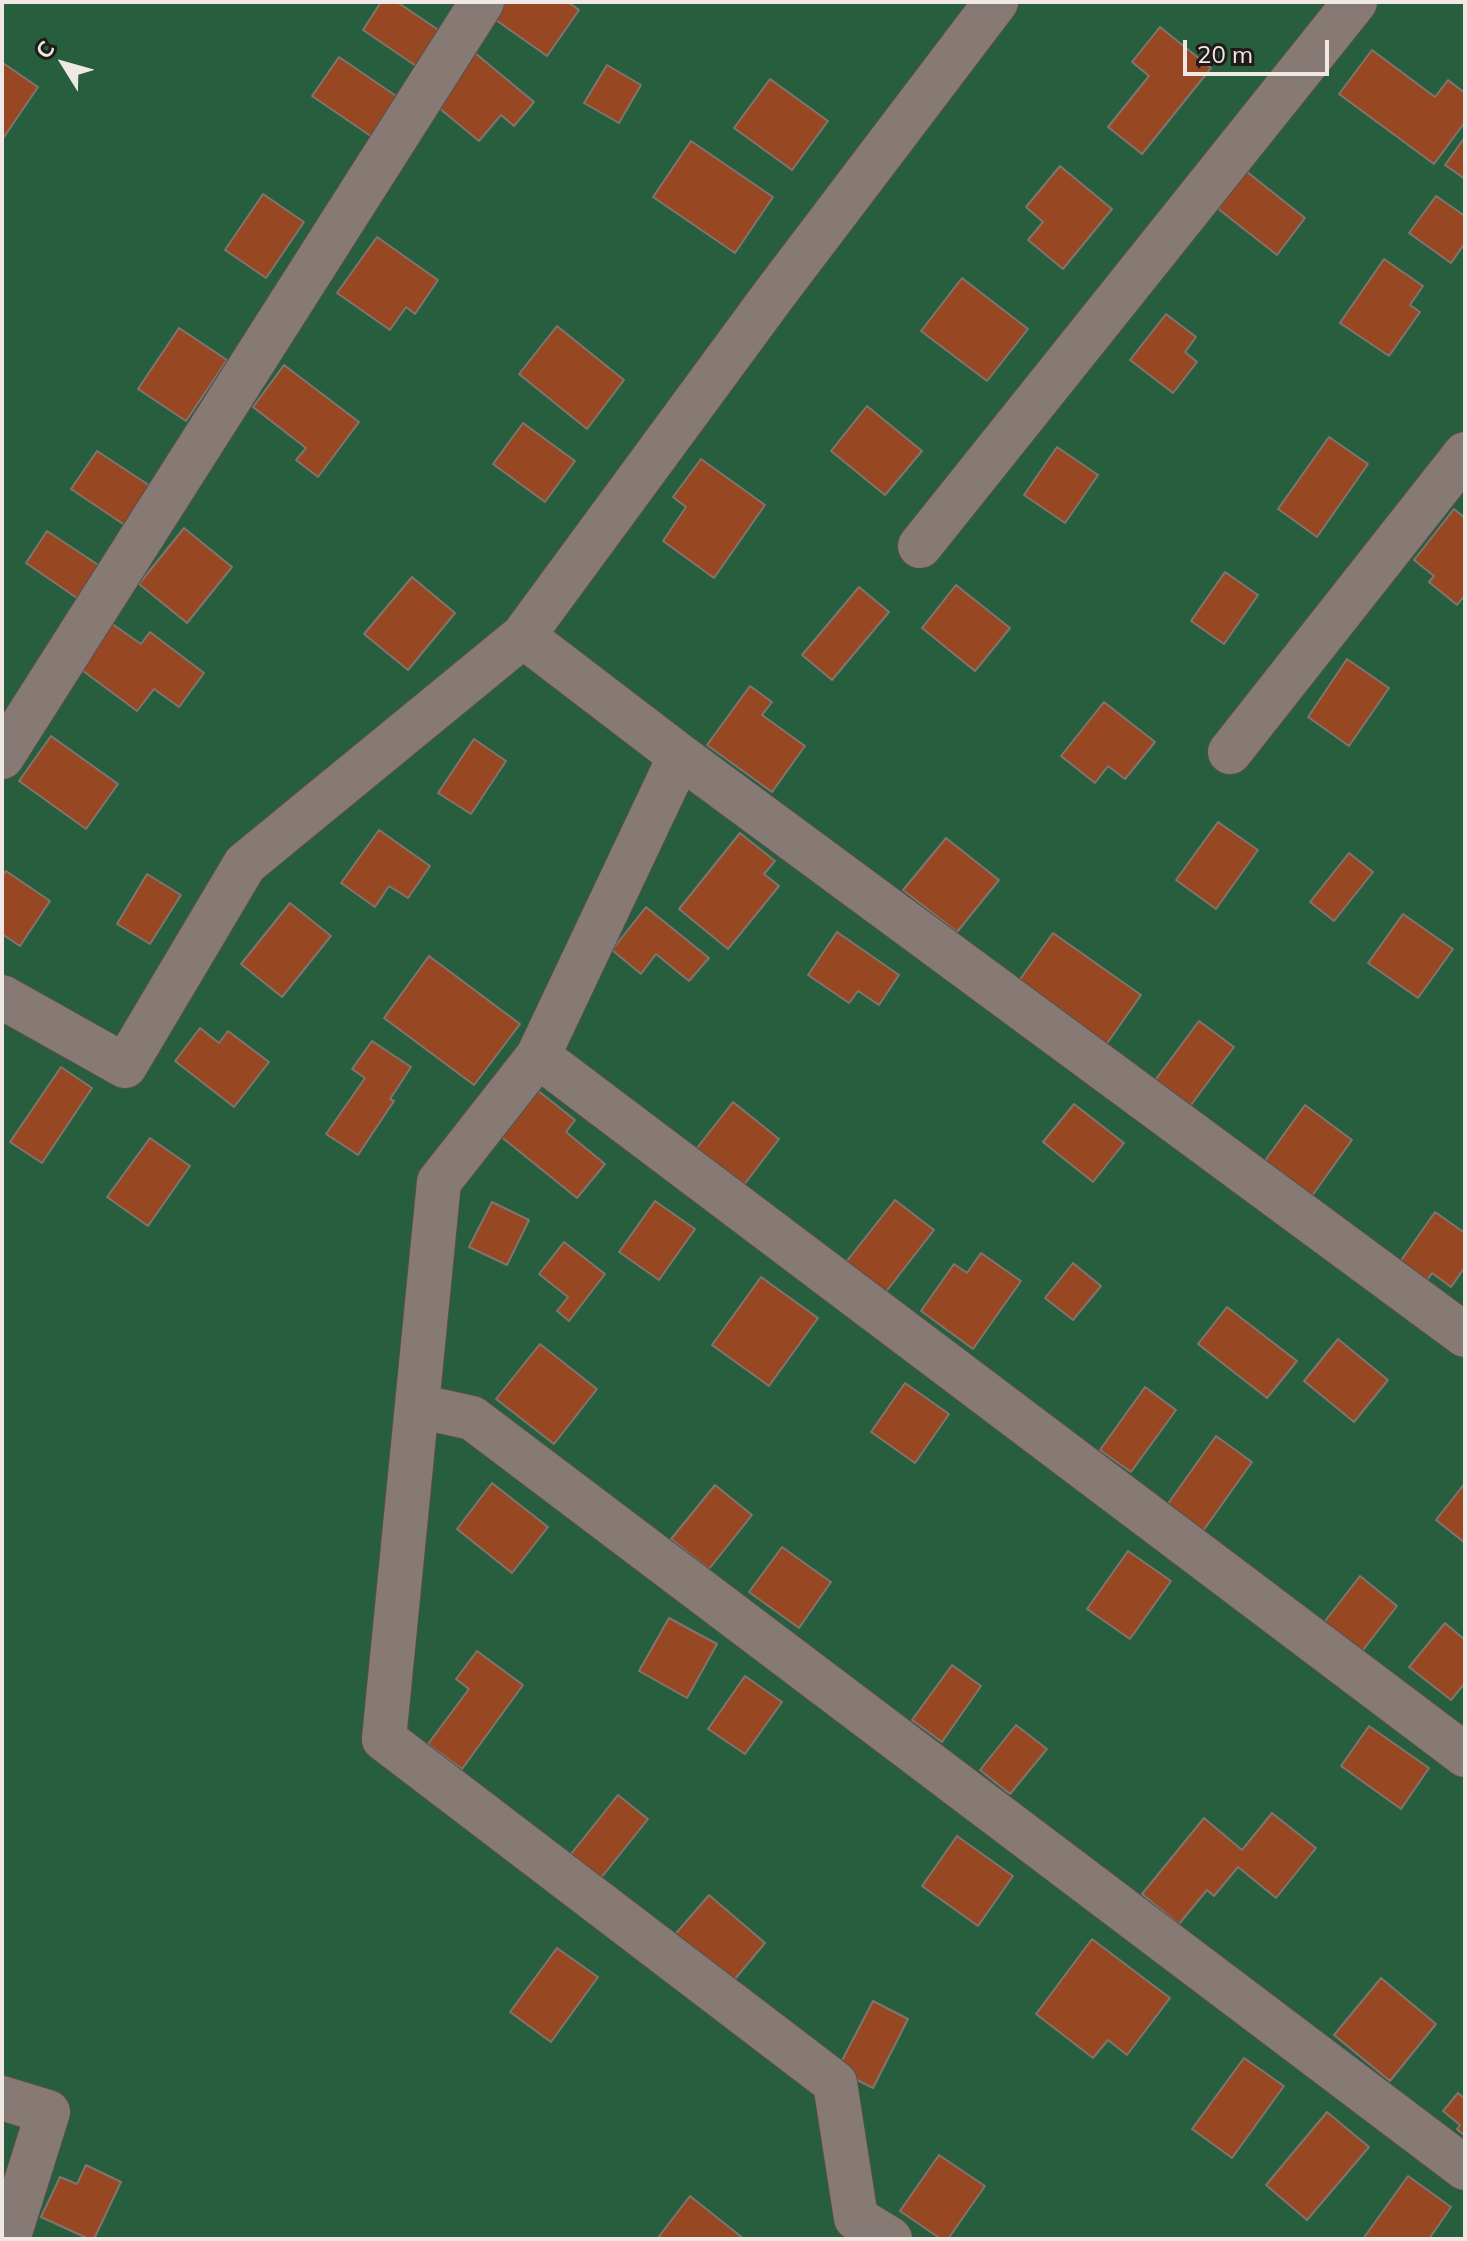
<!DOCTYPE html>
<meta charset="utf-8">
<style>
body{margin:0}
#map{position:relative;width:1467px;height:2241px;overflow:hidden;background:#3c312d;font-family:Mulish,sans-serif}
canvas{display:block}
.frame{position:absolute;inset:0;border:4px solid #efe8e5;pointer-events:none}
.north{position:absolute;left:24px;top:24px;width:80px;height:80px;-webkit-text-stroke:6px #201a18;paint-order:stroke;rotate:307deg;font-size:22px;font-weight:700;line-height:32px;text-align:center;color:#efe8e5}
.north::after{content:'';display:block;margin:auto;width:28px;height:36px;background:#efe8e5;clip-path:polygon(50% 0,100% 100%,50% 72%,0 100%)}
.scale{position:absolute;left:1183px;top:40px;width:146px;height:36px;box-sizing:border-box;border:4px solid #efe8e5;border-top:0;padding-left:10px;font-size:24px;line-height:28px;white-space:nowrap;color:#efe8e5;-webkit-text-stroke:6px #201a18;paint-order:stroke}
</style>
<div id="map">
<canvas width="1467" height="2241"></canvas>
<div class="frame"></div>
<div class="north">С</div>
<div class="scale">20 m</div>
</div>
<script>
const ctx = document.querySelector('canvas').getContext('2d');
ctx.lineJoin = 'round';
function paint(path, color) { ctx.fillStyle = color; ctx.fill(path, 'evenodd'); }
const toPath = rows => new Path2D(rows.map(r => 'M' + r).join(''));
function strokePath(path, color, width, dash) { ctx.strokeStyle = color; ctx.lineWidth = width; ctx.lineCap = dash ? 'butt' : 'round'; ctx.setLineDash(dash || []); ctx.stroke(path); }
paint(toPath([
 [2,2,1465,2,1465,2239,2,2239]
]), '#275e3d');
const building = toPath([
 [381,2,397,2,440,31,416,66,363,30,381,2],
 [489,2,568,2,579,10,547,56,483,11,489,2],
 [1160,27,1211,68,1142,154,1108,127,1149,76,1132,62,1160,27],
 [1372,50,1435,97,1448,80,1465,93,1465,122,1434,164,1339,94,1372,50],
 [475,53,534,102,514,126,501,115,479,141,433,103,475,53],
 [339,57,402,100,375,139,312,96,339,57],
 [3,63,38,87,2,140,2,64,3,63],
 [607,65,641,85,619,123,584,103,607,65],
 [770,79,828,121,792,170,734,128,770,79],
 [1465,137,1465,179,1445,165,1465,137],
 [691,141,773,197,735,253,653,197,691,141],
 [1060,166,1112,209,1063,269,1028,240,1043,222,1026,207,1060,166],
 [1246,171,1305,218,1277,255,1217,208,1246,171],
 [263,194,304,222,266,278,225,250,263,194],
 [1436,196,1465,216,1465,243,1451,263,1409,233,1436,196],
 [377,237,438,280,415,314,406,307,390,330,337,293,377,237],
 [1384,259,1423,286,1410,305,1420,312,1389,356,1340,323,1384,259],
 [962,278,1028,329,987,381,921,331,962,278],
 [1166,314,1196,337,1185,352,1197,362,1173,393,1130,360,1166,314],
 [557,326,624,380,587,429,519,374,557,326],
 [179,328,227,360,186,421,138,389,179,328],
 [284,365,359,422,318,477,296,460,306,448,253,407,284,365],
 [867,406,922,451,885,495,831,451,867,406],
 [523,423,575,461,545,502,493,464,523,423],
 [1329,437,1368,464,1317,537,1278,509,1329,437],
 [1057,447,1098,475,1065,523,1024,495,1057,447],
 [97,451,164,495,138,534,71,489,97,451],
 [701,459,765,505,714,578,663,541,686,507,673,497,701,459],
 [1454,509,1465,518,1465,595,1457,605,1429,582,1434,576,1414,560,1454,509],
 [184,528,232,567,187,623,139,584,184,528],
 [47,531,109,572,87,605,26,563,47,531],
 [1225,572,1258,595,1224,644,1191,621,1225,572],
 [412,577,455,613,408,670,364,634,412,577],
 [956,585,1010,628,975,671,922,628,956,585],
 [859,587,889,612,832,680,802,655,859,587],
 [108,621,141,644,150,632,204,673,179,707,154,689,137,711,75,665,108,621],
 [1347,659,1389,688,1349,746,1308,717,1347,659],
 [750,686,772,702,762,715,805,746,772,792,707,745,750,686],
 [1104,702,1155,742,1125,779,1108,766,1095,783,1061,756,1104,702],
 [51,736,118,784,86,829,19,781,51,736],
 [474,739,506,761,471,814,438,793,474,739],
 [1218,822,1258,850,1216,909,1176,880,1218,822],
 [379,830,430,866,408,898,389,886,375,907,341,883,379,830],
 [740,833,775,861,764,874,779,886,728,949,679,909,740,833],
 [946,838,999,880,957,932,903,890,946,838],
 [1349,853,1373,872,1334,921,1310,902,1349,853],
 [6,871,50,901,20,946,2,934,2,876,6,871],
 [147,874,181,895,150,944,117,924,147,874],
 [290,903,331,936,282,997,241,964,290,903],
 [646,907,709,958,689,981,656,954,641,974,612,950,646,907],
 [1403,914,1453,949,1418,998,1368,963,1403,914],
 [837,932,899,975,879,1005,858,991,849,1003,808,975,837,932],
 [1053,933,1141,995,1106,1045,1018,982,1053,933],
 [429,956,520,1024,474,1085,384,1018,429,956],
 [1199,1021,1234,1047,1185,1113,1150,1087,1199,1021],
 [200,1028,219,1043,228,1031,269,1062,234,1107,175,1061,200,1028],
 [372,1041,411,1067,390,1099,394,1101,358,1155,326,1134,365,1078,352,1069,372,1041],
 [61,1067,92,1088,42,1163,10,1142,61,1067],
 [536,1089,575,1120,566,1132,605,1164,577,1198,499,1135,536,1089],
 [733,1102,779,1139,740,1190,693,1153,733,1102],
 [1074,1104,1124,1143,1093,1182,1043,1142,1074,1104],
 [1305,1105,1352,1140,1309,1200,1261,1166,1305,1105],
 [150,1138,190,1166,148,1226,107,1197,150,1138],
 [895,1200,934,1230,885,1293,846,1262,895,1200],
 [655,1201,695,1229,659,1280,619,1252,655,1201],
 [492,1202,529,1220,507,1265,469,1247,492,1202],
 [1435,1212,1465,1233,1465,1267,1451,1287,1432,1273,1422,1288,1395,1269,1435,1212],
 [564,1242,605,1274,569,1321,557,1311,568,1297,539,1274,564,1242],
 [981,1253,1021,1281,973,1349,921,1311,954,1264,967,1273,981,1253],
 [1073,1263,1101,1286,1073,1320,1045,1298,1073,1263],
 [761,1277,818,1318,769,1386,712,1345,761,1277],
 [1227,1307,1297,1361,1267,1398,1198,1344,1227,1307],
 [1338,1339,1388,1380,1354,1422,1304,1381,1338,1339],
 [540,1344,597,1389,554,1444,496,1399,540,1344],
 [905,1383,949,1414,915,1463,871,1432,905,1383],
 [1145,1387,1176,1410,1131,1472,1100,1450,1145,1387],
 [1216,1436,1252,1462,1203,1531,1167,1505,1216,1436],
 [492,1483,548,1527,512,1573,457,1529,492,1483],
 [1465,1483,1465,1543,1436,1520,1465,1483],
 [715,1485,752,1515,709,1569,671,1539,715,1485],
 [782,1547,831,1582,799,1628,749,1592,782,1547],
 [1128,1551,1171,1581,1130,1639,1087,1609,1128,1551],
 [1360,1576,1397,1606,1360,1654,1322,1625,1360,1576],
 [669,1618,717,1644,687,1698,639,1671,669,1618],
 [1445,1623,1465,1640,1465,1683,1451,1700,1409,1667,1445,1623],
 [477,1651,523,1685,462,1769,428,1744,469,1689,456,1679,477,1651],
 [952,1665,981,1686,942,1742,912,1720,952,1665],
 [745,1676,782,1702,745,1754,708,1729,745,1676],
 [1016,1725,1047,1749,1010,1794,980,1770,1016,1725],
 [1369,1726,1429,1768,1401,1809,1341,1766,1369,1726],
 [618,1795,648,1819,597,1883,567,1859,618,1795],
 [1272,1813,1316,1848,1276,1898,1238,1867,1214,1896,1207,1890,1179,1924,1142,1894,1204,1818,1242,1850,1272,1813],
 [957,1836,1013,1876,978,1926,922,1886,957,1836],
 [709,1895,765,1943,729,1986,672,1938,709,1895],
 [1092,1939,1170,1998,1127,2055,1108,2040,1093,2058,1036,2014,1092,1939],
 [557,1948,598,1977,551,2042,510,2012,557,1948],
 [1381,1978,1436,2024,1390,2081,1334,2035,1381,1978],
 [873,2001,908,2019,873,2088,837,2070,873,2001],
 [1244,2058,1284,2086,1232,2158,1192,2129,1244,2058],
 [1458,2093,1465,2099,1465,2136,1457,2129,1460,2125,1443,2111,1458,2093],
 [1327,2112,1369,2147,1307,2220,1266,2185,1327,2112],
 [939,2155,985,2186,948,2239,941,2239,900,2211,939,2155],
 [86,2165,121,2182,94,2239,89,2239,41,2217,60,2177,77,2184,86,2165],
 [1408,2176,1451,2207,1429,2239,1363,2239,1408,2176],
 [690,2196,744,2239,657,2239,690,2196]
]);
paint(building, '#974823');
strokePath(building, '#81746f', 2);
const minor = toPath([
 [920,546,1355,2],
 [523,636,680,756,538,1056,439,1182,384,1739,835,2083,856,2218,890,2239],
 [1230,752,1465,454],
 [680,756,1465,1335],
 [2,757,482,2],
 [2,997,125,1066,245,864,523,636,773,296,996,2],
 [538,1056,1465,1755],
 [417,1406,472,1418,1465,2168],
 [2,2098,48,2112,8,2239]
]);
strokePath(minor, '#584f4b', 46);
strokePath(minor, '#877a75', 44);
</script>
